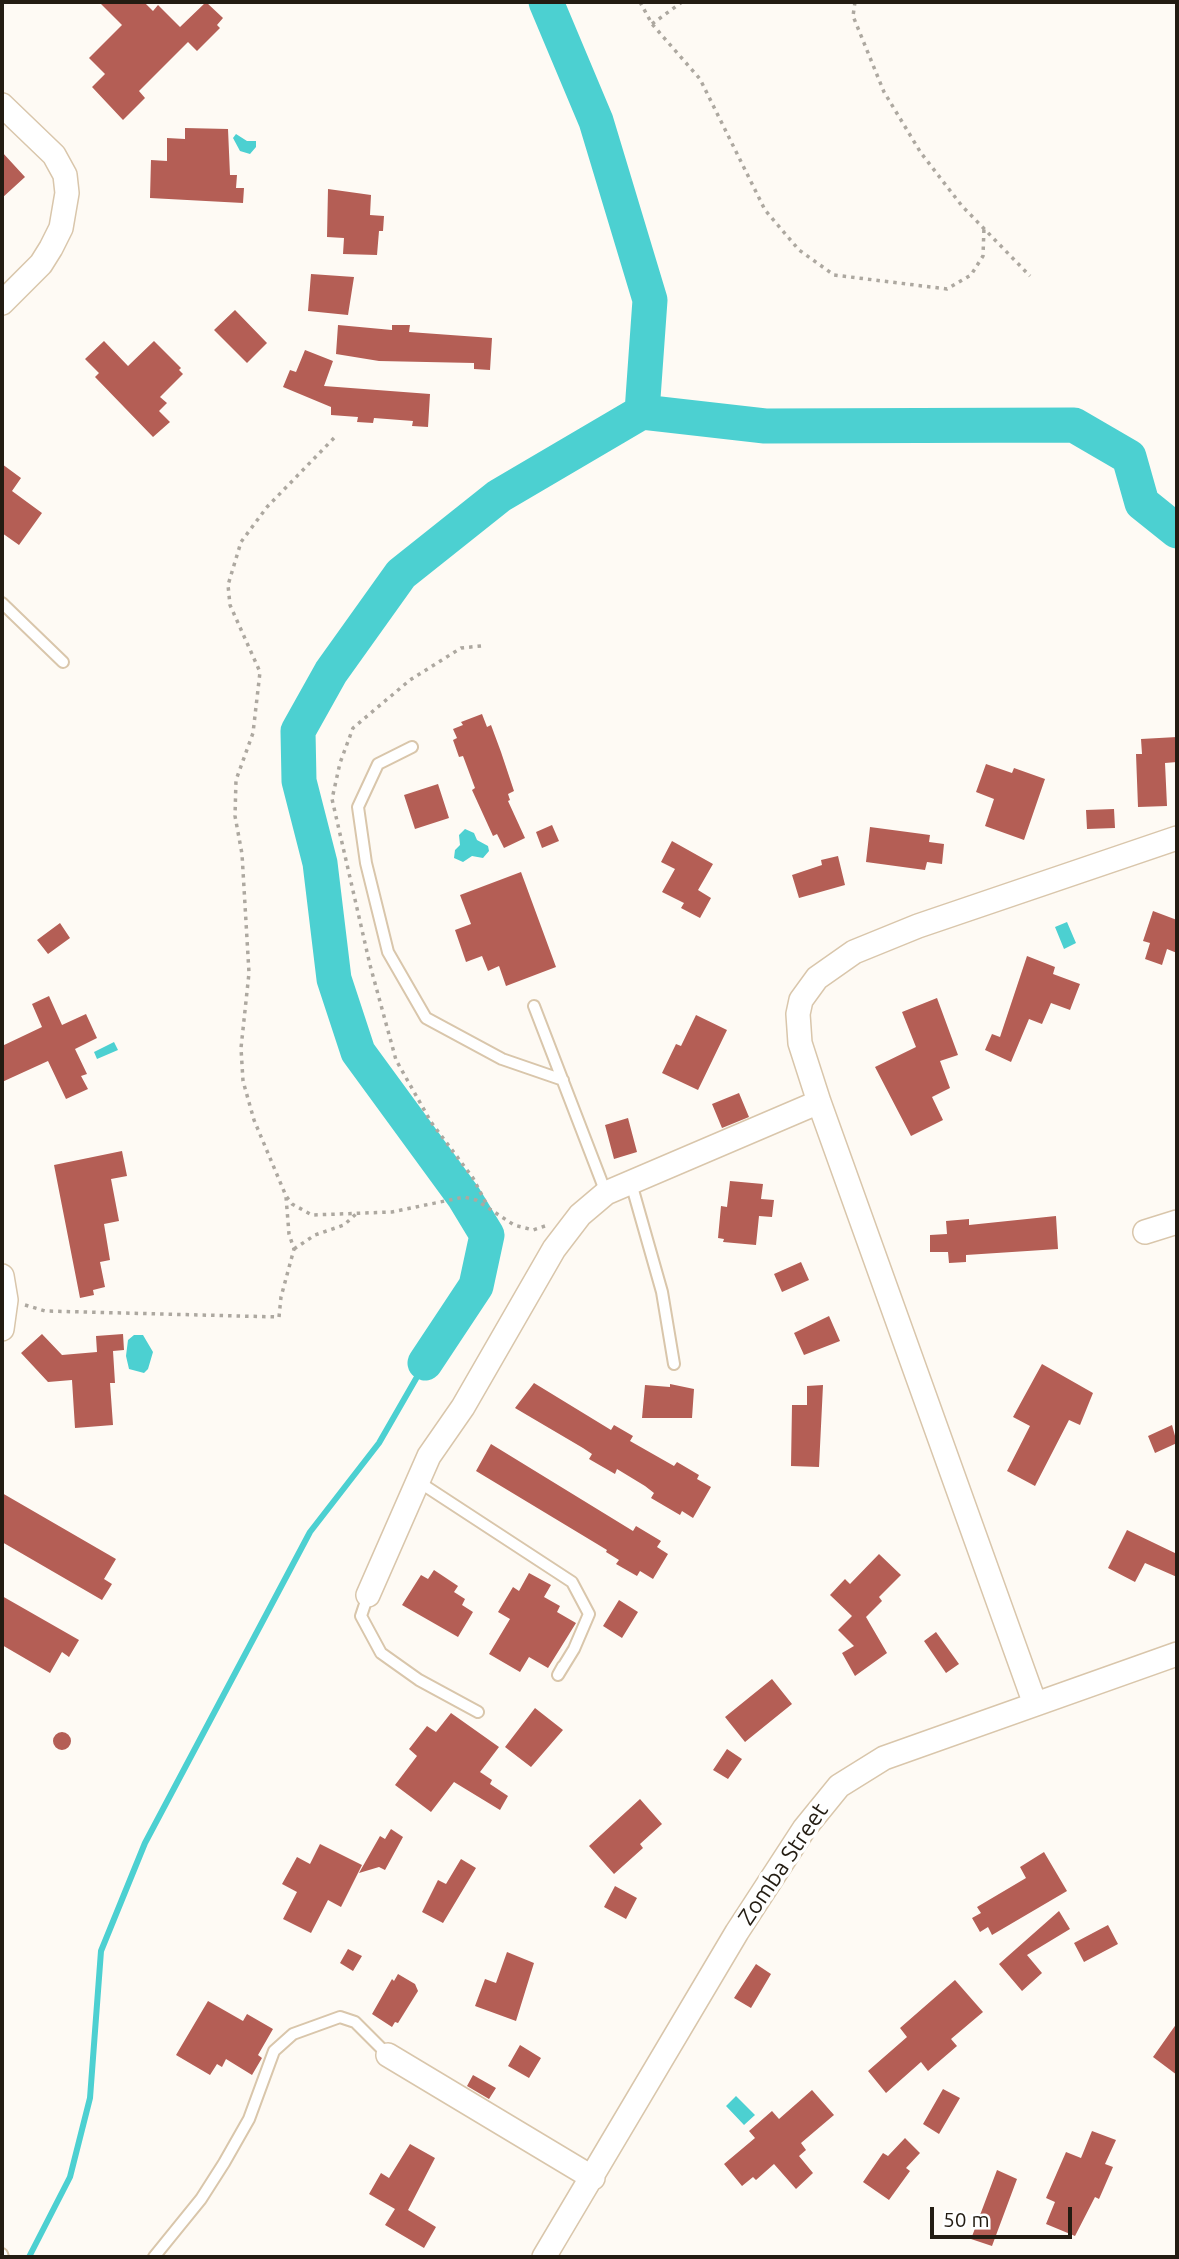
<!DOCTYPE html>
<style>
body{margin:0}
#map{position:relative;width:1179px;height:2259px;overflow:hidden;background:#fefaf4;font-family:Ubuntu,sans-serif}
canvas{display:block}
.frame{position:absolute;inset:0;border:4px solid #231c12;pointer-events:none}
.scale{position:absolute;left:930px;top:2207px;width:142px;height:32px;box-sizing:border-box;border:4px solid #231c12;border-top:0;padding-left:9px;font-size:21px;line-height:24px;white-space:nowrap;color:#231c12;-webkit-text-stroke:5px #fff;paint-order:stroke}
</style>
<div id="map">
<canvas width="1179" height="2259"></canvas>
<div class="frame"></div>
<div class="scale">50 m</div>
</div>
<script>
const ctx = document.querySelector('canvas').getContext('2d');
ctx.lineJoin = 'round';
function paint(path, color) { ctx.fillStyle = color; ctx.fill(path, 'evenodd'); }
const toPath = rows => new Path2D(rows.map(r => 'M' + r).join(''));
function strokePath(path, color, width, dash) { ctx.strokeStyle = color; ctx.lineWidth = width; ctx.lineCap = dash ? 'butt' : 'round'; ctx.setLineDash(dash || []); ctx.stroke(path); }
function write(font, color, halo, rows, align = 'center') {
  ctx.font = font + ' Ubuntu,sans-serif'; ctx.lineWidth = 7; ctx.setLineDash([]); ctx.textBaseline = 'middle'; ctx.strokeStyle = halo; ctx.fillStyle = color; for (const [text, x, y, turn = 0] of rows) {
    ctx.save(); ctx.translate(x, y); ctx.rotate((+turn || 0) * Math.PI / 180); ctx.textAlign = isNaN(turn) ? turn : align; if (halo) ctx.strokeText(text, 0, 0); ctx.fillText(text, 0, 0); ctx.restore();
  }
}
paint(toPath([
 [236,134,247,141,256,141,256,147,250,154,240,151,233,138],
 [465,829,474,833,477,840,488,846,489,851,483,858,472,856,463,862,454,858,455,850,460,845,459,835],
 [1067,922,1076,943,1064,949,1055,927],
 [114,1042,118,1050,97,1059,94,1052],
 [134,1335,143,1335,153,1352,148,1369,144,1373,129,1369,126,1356,128,1340],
 [736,2096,755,2115,744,2125,726,2106]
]), '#4cd0d1');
strokePath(toPath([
 [29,2257,70,2177,90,2098,101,1951,145,1843,310,1532,379,1443,425,1363]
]), '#4cd0d1', 6);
strokePath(toPath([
 [546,2,596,121,650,300,642,412],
 [425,1363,476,1286,487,1235,464,1197,358,1052,334,979,320,863,299,781,298,731,331,672,401,574,499,496,642,412,765,426,1074,425,1129,457,1142,503,1177,531]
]), '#4cd0d1', 35);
paint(toPath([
 [99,2,144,2,153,11,158,5,180,27,206,2,223,18,217,25,220,28,197,51,188,42,139,91,145,98,123,120,92,87,105,74,89,58,122,25],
 [185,128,228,129,230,175,237,175,236,188,244,188,243,203,150,198,151,160,167,161,167,138,185,139],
 [2,152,25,177,2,198],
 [328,189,371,195,370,215,384,216,383,231,379,231,377,255,343,254,344,238,327,237],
 [311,274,354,277,348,315,308,311],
 [235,310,267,343,247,363,214,330],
 [338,325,392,330,392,325,410,325,409,332,492,338,490,370,474,369,474,363,379,361,336,354],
 [104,341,128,366,154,341,181,368,179,370,183,374,160,397,167,403,159,411,170,422,153,437,95,377,99,373,85,359],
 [305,350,333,361,324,386,430,394,428,427,412,426,413,421,374,418,373,423,357,422,358,417,331,415,331,407,283,387,290,370,296,372],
 [2,464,21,478,12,491,42,513,19,545,2,533],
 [482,714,487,727,491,725,501,752,514,791,508,794,510,800,508,801,525,838,504,848,497,834,493,836,472,790,475,788,463,756,459,757,453,740,457,738,453,729,463,725,461,722],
 [1177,737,1177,762,1165,763,1167,806,1138,807,1136,754,1142,754,1141,739],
 [986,764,1012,773,1014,768,1045,779,1024,840,985,826,994,799,976,792],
 [438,784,449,818,415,829,404,795],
 [1114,809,1115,828,1087,829,1086,810],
 [552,825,559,841,542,848,536,832],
 [870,827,930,835,929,842,944,844,942,864,927,862,925,870,866,862],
 [672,841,713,864,698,890,711,898,700,918,681,908,684,903,662,892,675,869,661,862],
 [838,856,845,885,799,898,792,875,822,865,821,860],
 [521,872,556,967,506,986,499,966,488,971,482,956,466,962,455,930,471,924,460,895],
 [1153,911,1177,920,1177,953,1167,949,1162,965,1145,959,1150,943,1143,941],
 [60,923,70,938,48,954,37,940],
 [1027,956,1055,967,1053,974,1080,984,1070,1010,1051,1003,1042,1024,1029,1019,1011,1062,985,1050,992,1034,1000,1037],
 [49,996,62,1025,86,1014,97,1038,75,1049,87,1074,81,1076,88,1089,66,1099,48,1061,2,1082,2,1046,42,1027,32,1004],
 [937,998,958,1055,940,1061,950,1088,932,1097,943,1120,911,1136,875,1067,916,1047,902,1012],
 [696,1015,727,1030,698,1090,662,1073,676,1044,681,1046],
 [739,1093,749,1117,722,1128,712,1104],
 [628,1118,637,1152,614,1159,605,1125],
 [122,1151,127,1176,111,1179,119,1221,104,1224,110,1260,100,1262,105,1287,93,1290,94,1295,80,1298,54,1165],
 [730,1181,763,1184,761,1199,774,1200,772,1217,759,1216,756,1245,723,1242,724,1239,718,1238,721,1206,727,1207],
 [1056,1216,1058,1249,966,1255,966,1262,949,1263,948,1252,930,1252,930,1235,947,1234,946,1221,969,1219,969,1225],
 [801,1262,809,1280,782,1292,774,1274],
 [829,1316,840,1341,804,1355,794,1333],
 [42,1334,62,1355,97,1352,96,1336,123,1334,124,1350,113,1351,115,1383,110,1383,113,1425,75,1428,72,1380,48,1382,21,1353],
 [1042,1364,1093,1393,1080,1425,1069,1420,1035,1486,1007,1471,1030,1426,1013,1417],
 [534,1383,611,1430,614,1425,633,1436,630,1441,674,1466,677,1462,699,1475,697,1479,711,1487,693,1518,682,1511,680,1515,651,1498,654,1493,645,1486,617,1469,615,1474,589,1459,592,1454,583,1448,515,1408],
 [670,1384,694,1389,692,1418,642,1418,645,1385,670,1387],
 [823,1385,819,1467,791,1466,792,1405,807,1405,807,1386],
 [1172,1425,1177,1443,1155,1453,1148,1436],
 [491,1444,633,1531,636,1526,661,1541,657,1547,668,1554,653,1579,640,1571,637,1576,616,1564,619,1560,606,1552,607,1550,476,1471],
 [2,1493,116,1559,104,1579,112,1584,102,1600,2,1542],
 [1127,1530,1177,1554,1177,1577,1145,1563,1135,1582,1108,1568],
 [879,1554,901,1575,879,1597,882,1601,866,1617,887,1653,855,1676,842,1653,854,1646,838,1630,852,1616,830,1595,845,1579,850,1584],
 [434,1570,458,1586,454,1592,465,1599,462,1605,473,1612,458,1637,402,1605,421,1575,428,1579],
 [529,1573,551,1585,544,1597,560,1606,557,1612,576,1623,548,1668,529,1657,520,1672,489,1654,510,1619,498,1612,513,1587,519,1591],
 [2,1596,79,1640,69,1657,62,1652,50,1673,2,1645],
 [619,1600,638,1612,622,1638,603,1626],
 [936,1632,959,1664,946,1673,924,1641],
 [772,1679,792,1704,745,1742,725,1717],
 [535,1708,563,1730,531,1767,505,1747],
 [451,1713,499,1747,480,1772,492,1780,490,1784,508,1796,500,1810,454,1782,431,1812,395,1785,417,1756,409,1749,427,1726,436,1732],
 '53 1741a9 9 0 1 1 18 0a9 9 0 1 1-18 0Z',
 [727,1749,742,1759,728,1779,713,1770],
 [640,1799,662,1824,640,1844,643,1848,614,1874,589,1846],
 [391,1829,403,1837,385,1870,379,1867,359,1873,380,1836,385,1839],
 [320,1844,362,1865,341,1907,328,1900,311,1933,283,1919,297,1892,282,1884,297,1857,310,1864],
 [1044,1852,1067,1891,992,1935,988,1927,980,1932,972,1918,981,1913,977,1907,1026,1878,1020,1867],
 [461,1859,476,1868,443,1923,422,1912,438,1880,446,1884],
 [615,1886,637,1898,626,1919,604,1907],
 [1059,1911,1070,1929,1027,1955,1042,1973,1022,1991,999,1964],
 [1108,1925,1118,1944,1084,1962,1074,1943],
 [348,1949,362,1956,353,1971,340,1963],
 [507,1952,534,1963,516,2021,475,2006,485,1979,496,1983],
 [756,1964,771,1974,751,2008,734,1998],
 [398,1974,415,1984,418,1991,398,2023,395,2022,392,2027,372,2014,392,1979,394,1981],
 [955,1980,983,2012,951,2039,957,2046,928,2071,921,2062,886,2093,868,2071,907,2037,900,2028],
 [208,2001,243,2021,247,2014,273,2029,258,2055,262,2058,252,2075,226,2059,222,2067,217,2064,210,2075,176,2055],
 [1177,2023,1177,2075,1153,2057],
 [520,2045,541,2058,529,2078,508,2066],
 [473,2075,496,2088,489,2099,467,2086],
 [943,2089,960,2098,939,2134,923,2124],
 [812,2090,834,2115,801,2143,806,2150,799,2156,813,2173,796,2189,774,2164,756,2180,753,2177,742,2186,724,2164,755,2138,749,2131,772,2111,779,2119],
 [1092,2131,1116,2140,1105,2164,1113,2167,1099,2199,1095,2197,1075,2236,1046,2224,1055,2202,1046,2198,1066,2152,1081,2158],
 [905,2138,920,2153,906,2168,910,2171,889,2200,863,2182,883,2153,888,2156],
 [410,2144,435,2158,408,2210,436,2227,424,2248,385,2225,395,2209,369,2194,381,2173,389,2178],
 [997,2170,1017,2179,992,2246,971,2239]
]), '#b45e55');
const lane = toPath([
 [2,603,63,662],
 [412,747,378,764,358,807,366,863,388,952,426,1018,502,1059,563,1080],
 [534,1006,606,1193],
 [631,1183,662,1292,674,1364],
 [419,1482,572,1582,589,1614,574,1649,558,1675,563,1666],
 [368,1595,361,1616,381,1653,419,1680,478,1712],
 [2,2254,3,2257],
 [154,2257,201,2199,224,2163,249,2119,274,2051,293,2034,340,2017,355,2022,388,2055]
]);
const street = toPath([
 [2,105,54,155,65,175,67,193,61,228,51,248,41,264,2,303],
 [1145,1232,1177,1222],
 [2,1276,6,1300,2,1329],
 [368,1595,429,1456,463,1407,554,1249,580,1215,606,1193,819,1102],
 [1035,1704,819,1102,800,1043,798,1014,801,1000,817,978,854,952,918,926,1177,838],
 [388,2055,593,2178],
 [544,2257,737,1932,804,1829,839,1786,884,1758,1177,1654]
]);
strokePath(lane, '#d9c6ab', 14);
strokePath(street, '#d9c6ab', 26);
strokePath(toPath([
 [640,2,652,24,700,79,765,210,799,250,834,275,947,289,971,275,983,256,984,227],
 [855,2,853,16,884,92,921,153,962,206,1030,276],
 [652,24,682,2],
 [334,438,267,507,241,542,228,585,230,605,260,672,253,733,236,780,235,816,242,854,249,973,241,1048,243,1081,254,1120,286,1196,292,1204,312,1215,392,1212,464,1197,476,1200,514,1225,533,1230,545,1226],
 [481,646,461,648,410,680,353,728,340,763,332,799,370,965,396,1060,431,1122,473,1178,487,1205],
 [294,1249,315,1235,344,1225,356,1214],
 [25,1305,45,1311,279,1317,281,1297,294,1249,289,1234,286,1197]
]), '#ada8a0', 3.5, [3.5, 5]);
strokePath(lane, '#fff', 10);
strokePath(street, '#fff', 23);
write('23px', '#231c12', '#fff', [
 ["Zomba Street",783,1864,-56]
]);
</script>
